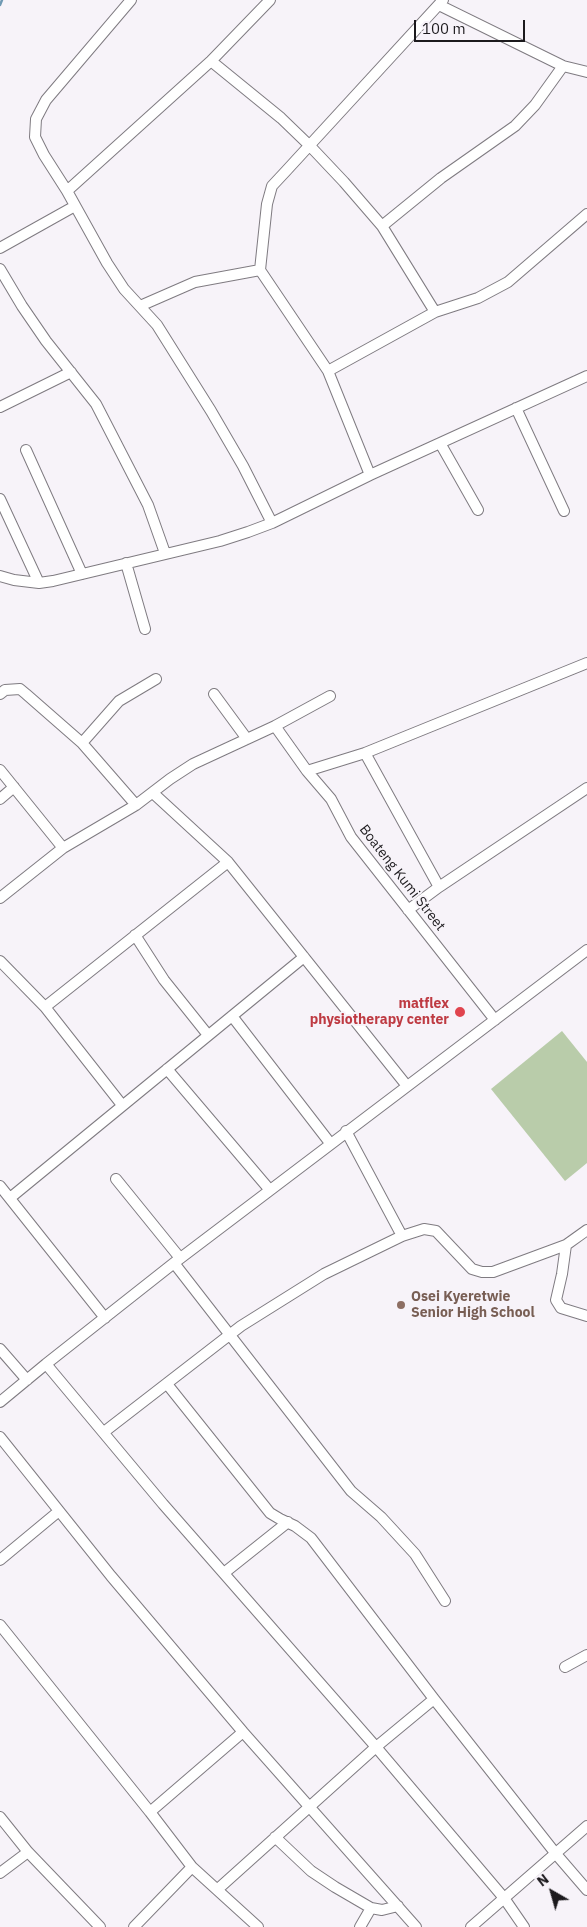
<!DOCTYPE html>
<style>
body{margin:0}
#map{position:relative;width:587px;height:1927px;overflow:hidden;background:#f7f3f9;font-family:"IBM Plex Sans",sans-serif}
canvas{display:block}
.north{position:absolute;left:527px;top:1867px;width:50px;height:50px;-webkit-text-stroke:4px #f7f3f9;paint-order:stroke;rotate:322deg;font-size:14px;font-weight:700;line-height:20px;text-align:center;color:#1c1a1d}
.north::after{content:'';display:block;margin:auto;width:18px;height:22px;background:#1c1a1d;clip-path:polygon(50% 0,100% 100%,50% 72%,0 100%)}
.scale{position:absolute;left:414px;top:20px;width:111px;height:22px;box-sizing:border-box;border:2px solid #1c1a1d;border-top:0;padding-left:6px;font-size:15px;line-height:18px;white-space:nowrap;color:#1c1a1d;-webkit-text-stroke:4px #f7f3f9;paint-order:stroke}
</style>
<div id="map">
<canvas width="587" height="1927"></canvas>
<div class="north">N</div>
<div class="scale">100 m</div>
</div>
<script>
const ctx = document.querySelector('canvas').getContext('2d');
ctx.lineJoin = 'round';
function paint(path, color) { ctx.fillStyle = color; ctx.fill(path, 'evenodd'); }
const toPath = rows => new Path2D(rows.map(r => 'M' + r).join(''));
function strokePath(path, color, width, dash) { ctx.strokeStyle = color; ctx.lineWidth = width; ctx.lineCap = dash ? 'butt' : 'round'; ctx.setLineDash(dash || []); ctx.stroke(path); }
function write(font, color, halo, rows, align = 'center') {
  ctx.font = font + ' "IBM Plex Sans",sans-serif'; ctx.lineWidth = 4; ctx.setLineDash([]); ctx.textBaseline = 'middle'; ctx.strokeStyle = halo; ctx.fillStyle = color; for (const [text, x, y, turn = 0] of rows) {
    ctx.save(); ctx.translate(x, y); ctx.rotate((+turn || 0) * Math.PI / 180); ctx.textAlign = isNaN(turn) ? turn : align; if (halo) ctx.strokeText(text, 0, 0); ctx.fillText(text, 0, 0); ctx.restore();
  }
}
paint(toPath([
 [562,1031,587,1062,587,1163,565,1181,491,1089]
]), '#b9ccaa');
strokePath(toPath([
 [0,5,2,0]
]), '#6f99b3', 2.5);
const minor = toPath([
 [131,0,46,100,36,119,35,137,44,155,67,191,107,263,124,289,157,325,211,411,243,466,272,523],
 [439,5,563,66,587,72],
 [211,61,281,118,310,146,344,182,382,226,435,312],
 [67,191,211,61,270,0],
 [382,226,441,178,515,126,535,105,563,66],
 [0,248,75,206],
 [0,269,22,306,46,341,96,404,148,505,165,553],
 [140,306,195,282,260,270],
 [328,371,435,312,478,298,508,282,587,214],
 [0,407,71,372],
 [516,408,564,511],
 [440,443,478,510],
 [26,450,82,574],
 [370,475,328,371,260,270,267,204,272,186,286,171,443,0],
 [0,499,39,583],
 [126,563,145,629],
 [0,576,14,580,39,583,53,581,220,541,248,532,272,523,370,475,587,376],
 [0,694,5,690,20,689,26,694,82,743,136,805],
 [214,694,247,739],
 [275,726,307,771,331,799,351,837,495,1020],
 [82,743,119,701,156,679],
 [365,753,439,887],
 [0,770,63,848],
 [307,771,365,753,587,663],
 [153,793,228,862,407,1086],
 [0,799,14,787],
 [0,898,63,848,136,805,170,779,193,764,275,726,330,696],
 [408,910,439,887,587,788],
 [135,935,164,980,208,1035],
 [0,961,45,1007,122,1105],
 [45,1007,228,862],
 [232,1016,330,1143],
 [167,1069,269,1189],
 [346,1131,402,1236],
 [116,1179,180,1258],
 [0,1186,105,1318],
 [10,1198,304,957],
 [566,1245,562,1274,556,1300,561,1308,587,1316],
 [174,1263,351,1491,381,1517,415,1554,445,1601],
 [0,1349,27,1380],
 [46,1364,163,1504,376,1747,504,1898,524,1927],
 [167,1384,270,1513,280,1519,295,1526,311,1538,434,1699,556,1854,587,1890],
 [0,1402,46,1364,174,1263,587,950],
 [104,1432,241,1326,324,1274,402,1236,424,1229,436,1231,472,1269,482,1272,493,1272,566,1245,587,1230],
 [0,1437,111,1576,243,1732,416,1927],
 [0,1560,59,1511],
 [224,1573,288,1522],
 [0,1625,150,1812,192,1867,258,1927],
 [565,1667,587,1655],
 [150,1812,243,1732],
 [0,1817,28,1852,100,1927],
 [275,1837,311,1871,335,1887,371,1908,382,1910,398,1906],
 [0,1873,28,1852],
 [218,1889,376,1747,434,1699],
 [134,1927,192,1867],
 [360,1927,371,1908],
 [471,1927,587,1826]
]);
strokePath(minor, '#7f7b81', 12);
strokePath(minor, '#fff', 10);
for (const [x, y, r, color] of [
 [460,1012,6,"#e0444e"],
 [401,1305,5,"#8d6e63"]
]) { const dot = new Path2D(); dot.arc(x, y, r, 0, 2 * Math.PI); ctx.fillStyle = color; ctx.fill(dot); strokePath(dot, '#f7f3f9', 2); }
write('14px', '#1c1a1d', '#f7f3f9', [
 ["Boateng Kumi Street",402,878,52]
]);
write('bold 14px', '#be3a42', '#f7f3f9', [
 ["matflex",449,1004],
 ["physiotherapy center",449,1020]
], 'right');
write('bold 14px', '#785e54', '#f7f3f9', [
 ["Osei Kyeretwie",411,1297],
 ["Senior High School",411,1313]
], 'left');
</script>
